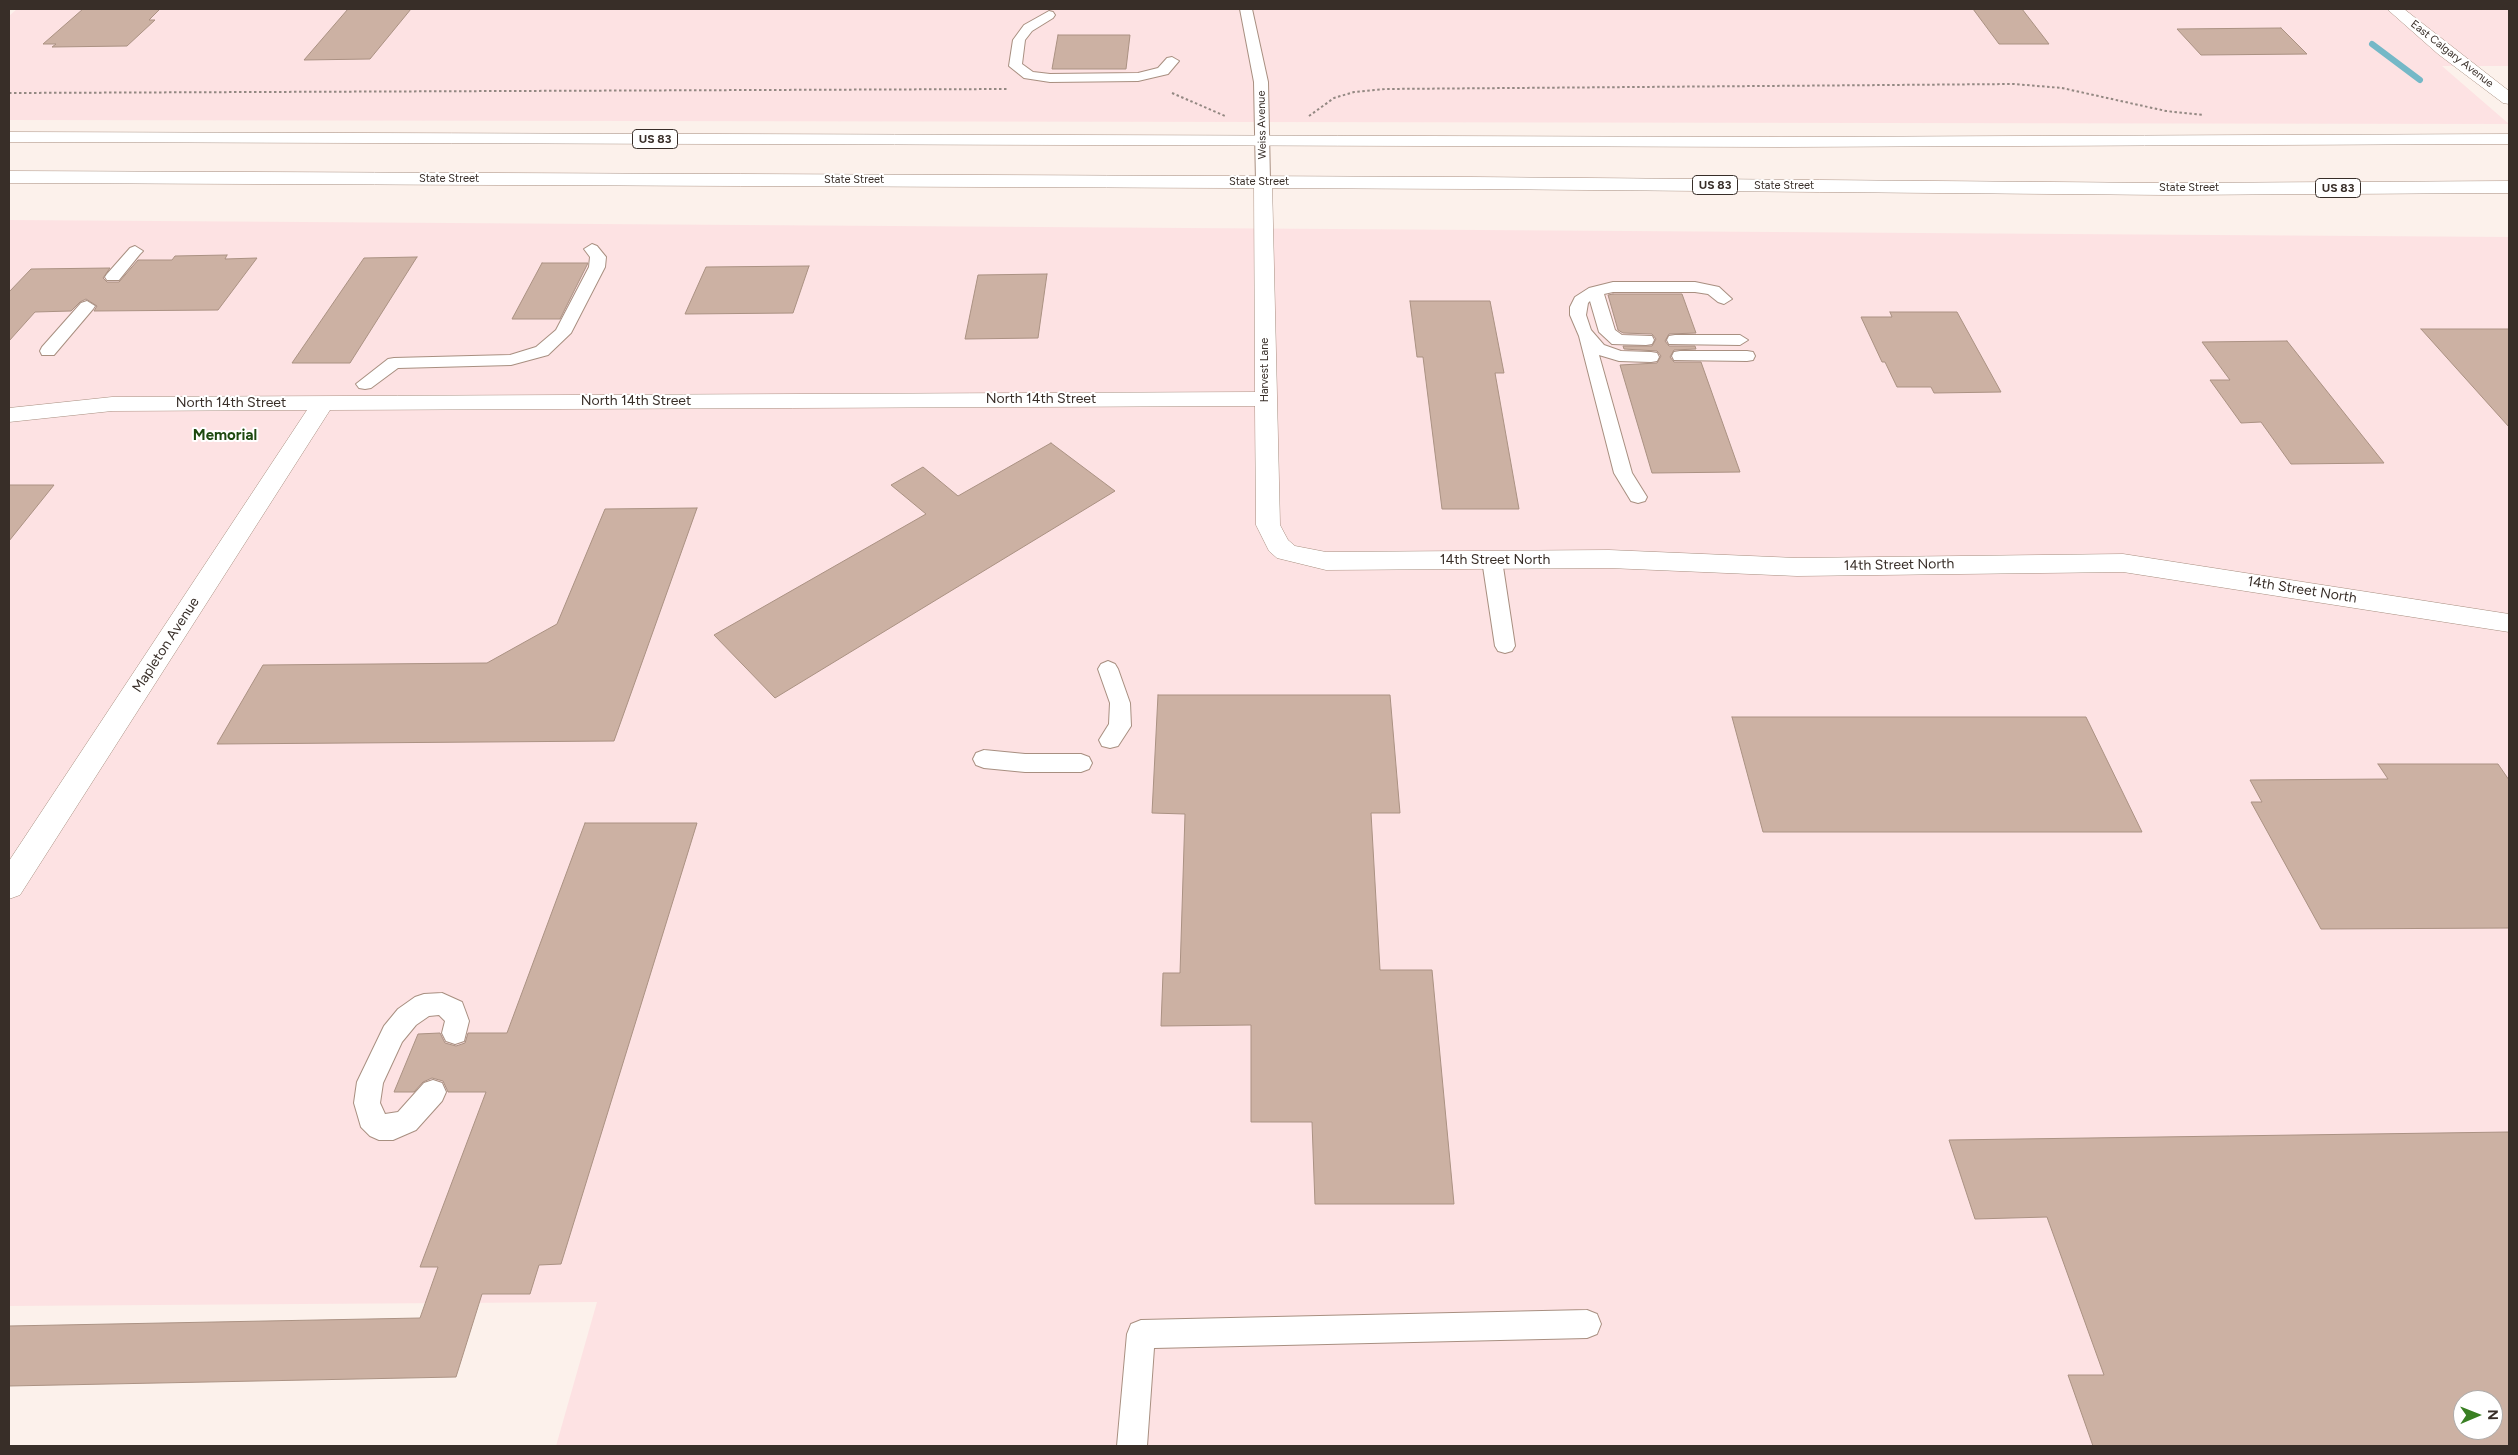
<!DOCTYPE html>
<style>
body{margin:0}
#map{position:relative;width:2518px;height:1455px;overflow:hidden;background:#fcf1eb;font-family:Figtree,sans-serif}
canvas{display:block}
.frame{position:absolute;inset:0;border:10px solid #382e28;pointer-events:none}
.north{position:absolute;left:2453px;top:1390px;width:50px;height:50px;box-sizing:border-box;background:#fff;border:1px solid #afaba9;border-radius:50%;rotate:89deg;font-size:14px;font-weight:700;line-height:20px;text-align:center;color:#382e28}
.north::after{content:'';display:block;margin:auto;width:18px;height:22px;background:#397f23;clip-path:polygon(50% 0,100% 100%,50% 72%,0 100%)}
</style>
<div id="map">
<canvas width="2518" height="1455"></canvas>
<div class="frame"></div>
<div class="north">N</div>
</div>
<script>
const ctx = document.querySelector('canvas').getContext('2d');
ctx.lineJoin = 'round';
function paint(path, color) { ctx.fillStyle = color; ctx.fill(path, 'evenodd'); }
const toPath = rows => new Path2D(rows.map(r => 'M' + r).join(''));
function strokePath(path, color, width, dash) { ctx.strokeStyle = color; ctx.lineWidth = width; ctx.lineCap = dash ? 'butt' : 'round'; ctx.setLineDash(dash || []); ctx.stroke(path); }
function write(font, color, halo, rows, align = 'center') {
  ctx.font = font + ' Figtree,sans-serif'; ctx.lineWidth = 4; ctx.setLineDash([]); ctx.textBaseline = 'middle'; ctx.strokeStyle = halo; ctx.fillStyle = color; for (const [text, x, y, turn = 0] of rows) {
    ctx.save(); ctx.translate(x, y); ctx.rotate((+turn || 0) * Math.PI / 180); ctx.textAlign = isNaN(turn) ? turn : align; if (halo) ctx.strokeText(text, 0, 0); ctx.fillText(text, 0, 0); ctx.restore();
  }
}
paint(toPath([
 [17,9,2509,9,2509,66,2442,66,2509,124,9,120,9,16],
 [9,220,2509,237,2509,1446,556,1446,597,1302,9,1306],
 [2463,1400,2493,1400,2493,1430,2463,1430]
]), '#fde2e3');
strokePath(toPath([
 [2372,44,2420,80]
]), '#75b8c7', 6);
const building = toPath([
 [83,9,160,9,149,20,155,20,127,46,52,47,56,44,43,44,83,9],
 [348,9,411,9,370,59,304,60,348,9],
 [1973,9,2022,9,2049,44,1999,44,1973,9],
 [2281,28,2307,54,2201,55,2177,29,2281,28],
 [1058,35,1130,35,1126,69,1052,69,1058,35],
 [227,255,225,259,257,258,218,310,94,311,97,306,86,299,80,302,71,311,35,312,9,341,9,292,31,269,110,268,103,278,107,282,119,282,138,260,172,260,175,256,227,255],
 [417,257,350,363,292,363,364,258,417,257],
 [542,263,588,263,560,319,512,319,542,263],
 [809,266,793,313,685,314,706,267,809,266],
 [1047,274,1038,338,965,339,978,275,1047,274],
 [1613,294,1682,294,1696,333,1669,334,1665,341,1669,346,1695,346,1696,349,1674,350,1670,357,1674,362,1701,362,1740,472,1652,473,1620,365,1657,363,1661,356,1657,351,1624,349,1623,346,1652,346,1656,339,1652,334,1623,333,1618,330,1608,295,1613,294],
 [1410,301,1490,301,1504,373,1495,373,1519,509,1442,509,1423,357,1417,357,1410,301],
 [1890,312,1957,312,2001,392,1934,393,1931,387,1897,387,1885,362,1882,362,1861,317,1892,317,1890,312],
 [2421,329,2509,329,2509,427,2421,329],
 [2287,341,2384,463,2291,464,2261,422,2241,423,2210,380,2230,380,2202,342,2287,341],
 [1051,443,1115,491,775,698,714,635,926,514,891,485,923,467,958,496,1051,443],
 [9,485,54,485,9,541,9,485],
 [697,508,614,741,217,744,263,665,487,663,557,624,605,509,697,508],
 [1158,695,1390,695,1400,813,1371,813,1380,970,1432,970,1454,1204,1315,1204,1312,1122,1251,1122,1251,1025,1161,1026,1163,973,1180,973,1185,814,1152,813,1158,695],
 [1732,717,2086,717,2142,832,1763,832,1732,717],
 [2378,764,2498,764,2509,780,2509,928,2321,929,2251,802,2262,802,2250,780,2388,779,2378,764],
 [585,823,697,823,561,1264,539,1265,530,1294,482,1294,456,1377,9,1386,9,1326,420,1318,438,1267,420,1267,486,1092,448,1092,443,1081,432,1078,423,1082,414,1092,394,1092,418,1034,440,1033,445,1043,456,1046,465,1043,468,1033,507,1033,585,823],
 [2509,1132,2509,1446,2093,1446,2068,1375,2104,1375,2047,1217,1975,1219,1949,1140,2509,1132],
 [2463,1400,2493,1400,2493,1430,2463,1430,2463,1400]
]);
paint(building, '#ccb1a3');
strokePath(building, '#ab9283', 1);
const lane = toPath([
 [1240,9,1252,9,1268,82,1270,182,1263,186,1256,182,1254,82,1240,9],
 [1049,11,1053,12,1055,15,1053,18,1032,31,1025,40,1022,64,1033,72,1050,74,1138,73,1158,68,1167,58,1172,57,1179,61,1168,74,1138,81,1050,82,1024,78,1009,66,1013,40,1024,25,1049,11],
 [592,244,597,246,606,257,605,267,571,333,548,355,511,365,398,368,371,388,365,389,359,388,356,384,388,359,394,358,510,355,536,347,556,330,589,267,590,257,584,249,592,244],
 [135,246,143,251,140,254,119,280,107,280,105,277,107,274,130,248,135,246],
 [1613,282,1695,282,1719,287,1732,299,1724,304,1718,302,1708,294,1695,292,1613,292,1604,294,1615,330,1622,335,1652,336,1654,340,1652,344,1646,345,1612,344,1599,332,1590,301,1588,303,1586,315,1591,330,1604,345,1621,351,1651,352,1657,353,1659,357,1657,361,1651,362,1619,361,1599,355,1632,473,1647,497,1645,501,1638,503,1631,501,1614,473,1579,336,1570,315,1570,307,1575,297,1589,288,1613,282],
 [87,301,95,306,93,309,54,355,42,355,40,351,42,347,81,303,87,301],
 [1675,335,1740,335,1748,340,1740,345,1669,344,1667,340,1669,336,1675,335],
 [1680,351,1747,351,1753,352,1755,356,1753,360,1747,361,1674,360,1672,356,1674,352,1680,351],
 [1492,553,1499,555,1502,560,1515,646,1512,651,1505,653,1498,651,1495,646,1482,560,1485,555,1492,553],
 [1108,661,1115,664,1118,669,1130,703,1131,726,1118,746,1110,748,1102,746,1099,740,1109,724,1110,703,1098,669,1101,664,1108,661],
 [984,750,1025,754,1081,754,1089,757,1092,763,1089,769,1081,772,1025,772,984,768,976,765,973,759,976,753,984,750],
 [442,993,462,1002,465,1010,469,1021,464,1041,455,1044,446,1041,442,1033,445,1021,439,1015,429,1016,416,1025,402,1042,383,1083,380,1103,385,1114,398,1112,424,1083,433,1080,442,1083,446,1092,442,1101,416,1130,393,1140,379,1140,370,1136,361,1127,354,1103,357,1082,384,1026,398,1009,415,997,424,994,442,993],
 [1587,1310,1597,1314,1601,1324,1597,1334,1587,1338,1154,1348,1147,1446,1117,1446,1127,1334,1131,1324,1141,1320,1587,1310]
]);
const street = toPath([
 [1263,176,1270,178,1272,182,1280,525,1288,540,1295,546,1326,552,1609,550,1797,558,2123,554,2509,614,2509,632,2123,572,1797,576,1609,568,1326,570,1277,558,1269,551,1256,525,1255,406,330,410,20,895,9,899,9,861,307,410,112,411,9,422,9,408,112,397,1255,392,1254,182,1256,178,1263,176]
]);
const secondary = toPath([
 [2387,9,2404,9,2509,91,2509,104,2503,103,2438,54,2387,9]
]);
const highway = toPath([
 [9,132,1780,137,2509,134,2509,144,1780,147,9,142,9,132],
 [9,171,1472,177,2167,183,2509,181,2509,193,2167,195,1472,189,9,183,9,171]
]);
strokePath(lane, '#a88f80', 2);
strokePath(street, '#a88f80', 1);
strokePath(secondary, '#a88f80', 1);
strokePath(highway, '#a88f80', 1);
strokePath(toPath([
 [9,93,1008,89],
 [1172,93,1225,116],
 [1309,116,1334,98,1354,92,1386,89,2014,84,2062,88,2166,111,2203,115]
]), '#938882', 2, [2.5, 2.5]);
paint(lane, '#fff');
paint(street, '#fff');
paint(secondary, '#fff');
paint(highway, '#fff');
write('11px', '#382e28', '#fff', [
 ["East Calgary Avenue",2452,54,38],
 ["Weiss Avenue",1262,125,-91],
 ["State Street",449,179],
 ["State Street",854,180],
 ["State Street",1259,182],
 ["State Street",1784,186],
 ["State Street",2189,188],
 ["Harvest Lane",1265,370,-90]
]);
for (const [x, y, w] of [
 [655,139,45],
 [1715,185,45],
 [2338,188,45]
]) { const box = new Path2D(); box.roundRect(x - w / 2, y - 9.5, w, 19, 4); ctx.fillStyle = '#fff'; ctx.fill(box); strokePath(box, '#382e28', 1); }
write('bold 12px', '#382e28', null, [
 ["US 83",655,139],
 ["US 83",1715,185],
 ["US 83",2338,188]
]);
write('14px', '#382e28', '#fff', [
 ["North 14th Street",1041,399],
 ["North 14th Street",636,401],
 ["North 14th Street",231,403],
 ["14th Street North",1495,560],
 ["14th Street North",1899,565,-1],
 ["14th Street North",2302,590,9],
 ["Mapleton Avenue",166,645,-57]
]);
write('bold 15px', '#1d490f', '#fff', [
 ["Memorial",225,436]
]);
</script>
